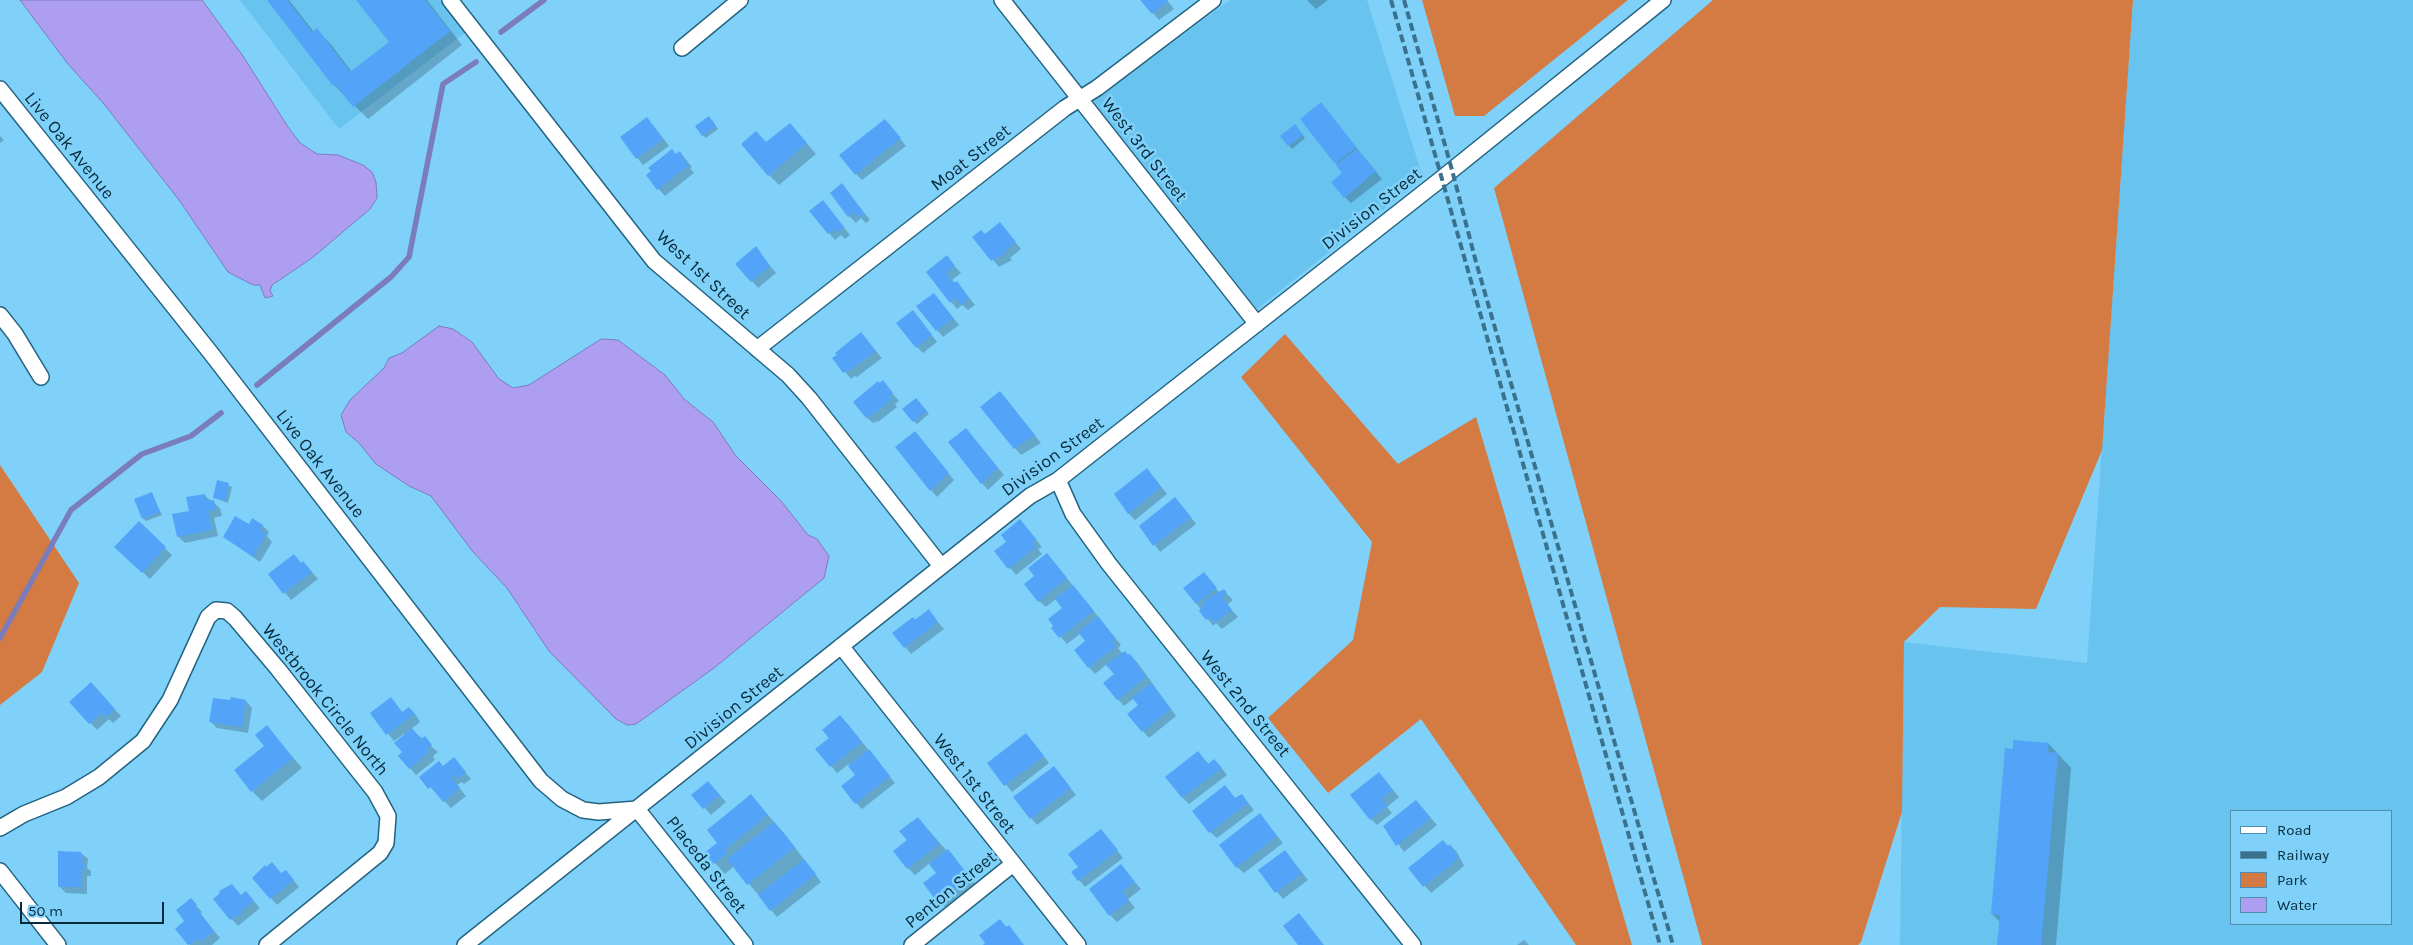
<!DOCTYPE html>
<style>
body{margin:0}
#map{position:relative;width:2413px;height:945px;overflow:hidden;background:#7fd1fa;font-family:Karla,sans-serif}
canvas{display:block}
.legend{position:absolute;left:2230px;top:810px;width:162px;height:115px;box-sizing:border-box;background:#7fd1fa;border:1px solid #4f8fae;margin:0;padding:6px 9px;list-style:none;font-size:15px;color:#072b3b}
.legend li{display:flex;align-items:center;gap:10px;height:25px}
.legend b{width:25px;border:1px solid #4f8fae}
.scale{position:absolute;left:20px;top:902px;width:144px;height:22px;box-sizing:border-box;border:2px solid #072b3b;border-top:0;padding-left:6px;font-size:15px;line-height:18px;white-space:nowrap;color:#072b3b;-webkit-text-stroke:4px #7fd1fa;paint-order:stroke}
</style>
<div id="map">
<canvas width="2413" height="945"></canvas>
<ul class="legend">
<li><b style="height:6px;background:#fff"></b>Road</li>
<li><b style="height:6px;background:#3a728d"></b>Railway</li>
<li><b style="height:14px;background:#d37b42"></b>Park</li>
<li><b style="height:14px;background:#ad9ef1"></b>Water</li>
</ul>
<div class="scale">50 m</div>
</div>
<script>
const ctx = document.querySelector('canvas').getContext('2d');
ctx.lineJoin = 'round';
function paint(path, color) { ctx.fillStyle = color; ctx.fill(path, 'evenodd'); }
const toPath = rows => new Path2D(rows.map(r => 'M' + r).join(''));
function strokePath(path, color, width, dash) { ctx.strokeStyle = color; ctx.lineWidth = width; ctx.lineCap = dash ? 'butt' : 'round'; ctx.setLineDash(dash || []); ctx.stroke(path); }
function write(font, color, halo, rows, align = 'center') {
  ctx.font = font + ' Karla,sans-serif'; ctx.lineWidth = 5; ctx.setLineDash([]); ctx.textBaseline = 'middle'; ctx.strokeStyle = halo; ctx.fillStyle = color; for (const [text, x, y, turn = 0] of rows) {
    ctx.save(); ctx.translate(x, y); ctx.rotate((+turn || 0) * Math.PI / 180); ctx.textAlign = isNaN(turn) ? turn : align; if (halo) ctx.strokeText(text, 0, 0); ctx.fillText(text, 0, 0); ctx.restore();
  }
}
paint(toPath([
 [240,0,440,0,466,32,339,129],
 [1230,0,1367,0,1423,178,1257,309,1094,101],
 [2133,0,2413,0,2413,945,1900,945,1904,642,2087,663],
 [2232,811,2392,811,2392,924,2232,924]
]), '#69c3ef');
paint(toPath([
 [1422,0,1628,0,1484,116,1455,116],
 [1713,0,2133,0,2102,450,2036,609,1940,607,1904,642,1902,812,1861,942,1858,945,1702,945,1494,188],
 [1285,334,1398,464,1476,417,1632,945,1576,945,1421,719,1328,793,1268,718,1353,640,1372,542,1241,377],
 [0,465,79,583,42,672,0,705]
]), '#d37b42');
const water = toPath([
 [20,0,202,0,243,56,288,127,300,143,317,154,338,155,363,165,372,172,376,182,377,198,370,209,312,258,272,285,270,291,273,296,265,298,260,285,253,285,228,272,179,200,104,104,68,64,20,0],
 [439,326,453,329,472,342,499,379,513,388,529,385,601,339,618,340,665,375,684,399,713,422,736,456,781,501,808,535,817,539,829,556,824,578,714,668,636,724,627,725,616,719,549,651,507,588,473,552,431,496,409,486,376,464,359,443,346,432,341,415,350,400,384,368,389,358,402,353,439,326]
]);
paint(water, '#ad9ef1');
strokePath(water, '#7b7cba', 1);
paint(toPath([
 [268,0,289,0,314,32,316,30,330,43,352,72,391,42,358,0,427,0,462,45,368,119,334,85],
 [1142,0,1167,0,1174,9,1159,20],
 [1307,0,1328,0,1316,9],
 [1321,104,1382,179,1351,203,1345,197,1344,174,1336,163],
 [712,120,718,129,706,138,703,135],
 [885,120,906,146,862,180,856,174],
 [790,124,816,154,779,185,769,175,767,143],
 [653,125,669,146,643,165,621,138],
 [1298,129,1305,138,1292,149,1282,136],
 [0,136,4,140,0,143],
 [680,152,692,167,690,168,694,173,665,196,647,176],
 [848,192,870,220,866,223,861,218,856,223,849,216],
 [829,209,850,235,845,239,841,235,835,240,829,233],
 [1000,224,1021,249,1010,258,1012,260,999,267,974,237,985,235],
 [755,248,776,273,758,288,752,281],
 [946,257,961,273,952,280,963,290,975,305,968,310,962,305,957,309,927,272],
 [940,301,959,325,943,337,937,330],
 [919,318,937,342,923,353,917,347],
 [861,334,882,358,857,377,855,376,851,379,834,359],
 [883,382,899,401,895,404,897,407,878,422,877,421,873,423,866,417,879,385],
 [1000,393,1041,443,1021,455,1015,448],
 [919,402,929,414,917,424,914,421],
 [966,429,1004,475,988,490,982,483],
 [915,432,954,480,937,497,931,490],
 [1153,476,1167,494,1135,520,1128,513],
 [218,482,232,487,228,503,214,498],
 [152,494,162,515,146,521,143,518],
 [204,495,220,508,222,516,214,518,218,536,185,543,178,536,190,512],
 [1182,506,1196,524,1160,552,1141,526],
 [139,523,172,555,150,579,123,553],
 [249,526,263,526,269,532,267,536,272,542,260,562,225,537],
 [1026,527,1042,547,1038,549,1042,554,1016,575,996,551],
 [1053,561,1121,645,1118,648,1123,654,1130,655,1137,662,1176,716,1149,738,1143,731,1140,705,1134,698,1124,706,1118,699,1116,675,1107,664,1095,674,1089,667,1087,642,1080,634,1067,644,1053,628,1064,608,1056,599,1046,607,1039,601],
 [303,562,318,579,291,600,270,575],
 [1204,574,1220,593,1224,591,1233,600,1227,605,1238,617,1222,629,1216,623,1213,626,1196,603],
 [928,611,944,629,911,654,894,633],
 [97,691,121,716,113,723,109,719,97,730,71,702],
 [214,699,246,701,252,708,248,733,217,728,211,722],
 [391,699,403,713,409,708,416,715,420,722,411,729,438,752,433,756,435,760,416,775,399,756,404,752,405,736,404,734,394,741,372,714],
 [847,723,895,783,862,809,856,803,857,775,849,764,837,773,817,749],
 [267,727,302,768,262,801,252,791,266,746],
 [1033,742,1049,763,1012,792,989,764],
 [2049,744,2071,768,2056,945,1999,945,2000,922,1992,914,2014,750],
 [1198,753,1209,764,1221,767,1227,775,1189,804,1183,798],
 [454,759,471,779,464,784,462,782,457,785,466,796,451,808,420,777,443,767],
 [1054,768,1076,795,1037,825,1031,818],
 [1385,780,1399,797,1387,807,1392,813,1377,825,1371,819],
 [708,782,726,802,711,815,693,795],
 [1225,787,1236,799,1242,795,1254,810,1217,838,1210,832],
 [751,796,784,833,821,882,777,917,734,866,725,874,706,853,718,843],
 [1422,808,1437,825,1404,852,1385,826],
 [1260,815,1283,843,1244,873,1237,867],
 [918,818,975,883,945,907,938,901,938,873,930,863,915,875,908,868,908,840],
 [1101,830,1123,858,1085,887,1079,880],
 [1450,845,1457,852,1464,866,1431,893,1410,869],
 [1285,851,1308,880,1283,899,1259,871],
 [81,853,88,859,87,868,91,871,91,876,87,876,87,894,66,893,59,886],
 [1121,866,1141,889,1128,899,1135,908,1117,922,1110,915],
 [282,875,292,878,299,887,277,905,271,898],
 [242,896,252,899,260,908,238,926,214,899],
 [191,900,202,912,200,914,220,938,212,945,190,945,177,929,186,921],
 [1524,940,1529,945,1517,945]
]), '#0003');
strokePath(toPath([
 [501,32,544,0],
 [257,385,391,277,409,257,443,84,476,62],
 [0,638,71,510,142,454,191,436,221,413]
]), '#7b7cba', 5.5);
paint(toPath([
 [267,0,287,0,312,32,317,28,350,72,389,42,356,0,425,0,450,31,353,107,335,84,333,86],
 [1140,0,1167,0,1168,1,1152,14],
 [1321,102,1356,147,1335,164,1300,119],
 [709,116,716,126,702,136,695,126],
 [647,117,663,139,636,159,620,137],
 [885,119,901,138,855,175,839,155],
 [790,123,807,143,768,176,741,144,756,131,766,142],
 [1295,124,1303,135,1288,146,1280,136],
 [672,149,676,154,680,151,688,166,657,190,646,175,651,171,648,168],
 [1357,149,1376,171,1344,198,1331,182,1342,173,1336,165],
 [842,183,864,213,858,218,854,212,848,217,830,193],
 [823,200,844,227,837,233,834,229,828,234,809,211],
 [1000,222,1016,242,1005,251,1006,253,991,261,972,237,981,230,985,234],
 [756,246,770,266,751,282,735,264],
 [947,255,955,266,946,273,954,283,957,281,969,298,961,305,956,298,950,303,926,272],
 [934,293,953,318,936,331,916,306],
 [913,310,932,335,916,348,896,323],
 [861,332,876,351,849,371,848,370,843,373,832,358,837,355,835,353],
 [883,380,893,393,889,396,892,399,871,416,869,415,866,418,853,402,878,381,879,383],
 [1000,391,1035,435,1014,449,980,407],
 [916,398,927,411,913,422,902,409],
 [966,428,998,468,981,484,948,442],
 [915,431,949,473,930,491,895,447],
 [1147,468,1161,487,1128,514,1114,494],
 [217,480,229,483,225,501,213,498],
 [152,492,160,512,142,519,134,499],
 [205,494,207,501,214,500,216,510,208,511,212,530,177,537,172,514,189,511,186,497],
 [1175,497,1191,517,1153,546,1139,526],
 [235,516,249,524,252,518,263,525,260,531,266,534,253,557,223,537],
 [1020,519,1036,539,1033,542,1036,547,1008,569,994,551,1006,542,1001,535],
 [139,521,166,547,142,573,114,547],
 [1047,553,1067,578,1038,602,1024,584,1034,576,1028,568],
 [294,554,301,563,303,561,312,572,283,594,268,574],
 [1204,572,1217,588,1196,604,1183,588],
 [1073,585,1094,611,1059,638,1051,628,1053,626,1048,619,1062,608,1055,599],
 [1224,589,1227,593,1222,597,1232,610,1215,623,1209,617,1206,620,1199,611,1208,598],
 [929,609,938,622,904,648,892,633,913,617,915,620],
 [1098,616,1115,638,1112,641,1116,646,1088,668,1074,650,1085,641,1078,632],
 [1125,651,1128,655,1130,654,1146,677,1117,700,1103,683,1114,674,1106,665],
 [91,682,115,709,106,717,102,713,89,724,69,702],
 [1151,683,1171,709,1142,732,1127,714,1138,705,1132,698],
 [231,697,246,700,242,727,209,722,213,698,230,700],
 [391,697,402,712,409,707,415,714,386,735,370,713],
 [840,715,862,742,830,767,815,749,829,738,822,730],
 [267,725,293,758,251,792,234,770,264,746,255,735],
 [412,728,421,739,425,736,432,745,427,749,429,752,409,769,398,756,402,752,394,743],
 [1026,733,1044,756,1004,786,987,763],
 [2013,740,2049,743,2048,752,2058,753,2041,945,1997,945,2000,915,1991,914,2005,748,2013,749],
 [869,749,890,776,855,804,841,786,855,775,848,766],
 [1198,751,1208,764,1214,759,1222,768,1182,798,1165,777],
 [454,757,466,772,457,779,454,775,452,778,460,788,443,802,431,787,428,789,419,777,439,761,443,766],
 [1054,766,1071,788,1030,819,1013,797],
 [1379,772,1393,790,1381,799,1387,806,1370,820,1350,795],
 [708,781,720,795,703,809,691,795],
 [1225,785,1235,798,1242,794,1248,803,1209,833,1192,811],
 [751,794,768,815,724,850,727,854,714,864,704,853,717,843,707,830],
 [1416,800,1431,818,1396,846,1383,826],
 [1260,813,1277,836,1236,868,1219,845],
 [918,817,939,844,907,869,893,851,907,840,899,831],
 [774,822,795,847,747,885,727,859],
 [1101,829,1118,850,1078,881,1071,872,1078,867,1068,854],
 [1443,840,1448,846,1450,844,1458,859,1423,887,1408,868],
 [948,849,969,876,937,902,923,883,936,873,929,864],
 [1285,850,1302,873,1275,893,1258,870],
 [58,851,81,852,81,863,85,863,84,870,81,870,81,887,58,887],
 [804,859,816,874,770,911,758,895],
 [272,862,281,873,286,870,294,880,270,899,252,878,265,865,266,867],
 [1121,864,1135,882,1122,892,1129,900,1109,916,1089,889],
 [232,884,241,895,246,891,254,901,240,912,242,913,230,920,213,899,220,893,219,891],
 [191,898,197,905,195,906,214,931,201,942,198,939,188,945,175,929,184,921,176,910],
 [1299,913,1324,945,1298,945,1283,926],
 [1000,919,1006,927,1009,925,1024,945,983,945,985,943,979,935]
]), '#53a4f9');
const street = toPath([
 [450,0,654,261,788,375,809,398,941,566],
 [1002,0,1257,324],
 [682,48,740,0],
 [0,89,210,352,541,781,562,799,583,810,599,812,637,809,745,945],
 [0,315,15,334,41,377],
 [757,349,1065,108,1097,88,1213,0],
 [1058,480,1073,514,1109,564,1413,945],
 [841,646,1078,945],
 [0,828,24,814,66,797,99,777,143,741,170,700,208,617,216,610,227,611,235,618,278,669,375,792,388,816,386,843,380,853,267,945],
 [0,871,58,945],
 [465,945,1030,496,1058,480,1441,179,1663,0],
 [912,945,1013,864]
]);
strokePath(street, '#236380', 18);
strokePath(street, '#fff', 15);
strokePath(toPath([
 [1391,0,1660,945],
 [1404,0,1452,170,1476,262,1673,945]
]), '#3a728d', 4, [8, 4]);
write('18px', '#072b3b', '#7fd1fa', [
 ["Live Oak Avenue",69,146,51],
 ["West 3rd Street",1144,150,52],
 ["Moat Street",971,158,-38],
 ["Division Street",1372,209,-38],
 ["West 1st Street",703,275,43],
 ["Division Street",1053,457,-36],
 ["Live Oak Avenue",320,464,52],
 ["Westbrook Circle North",325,700,51],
 ["West 2nd Street",1245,704,51],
 ["Division Street",734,708,-39],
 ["West 1st Street",974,784,52],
 ["Placeda Street",706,865,52],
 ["Penton Street",951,890,-39]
]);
</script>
